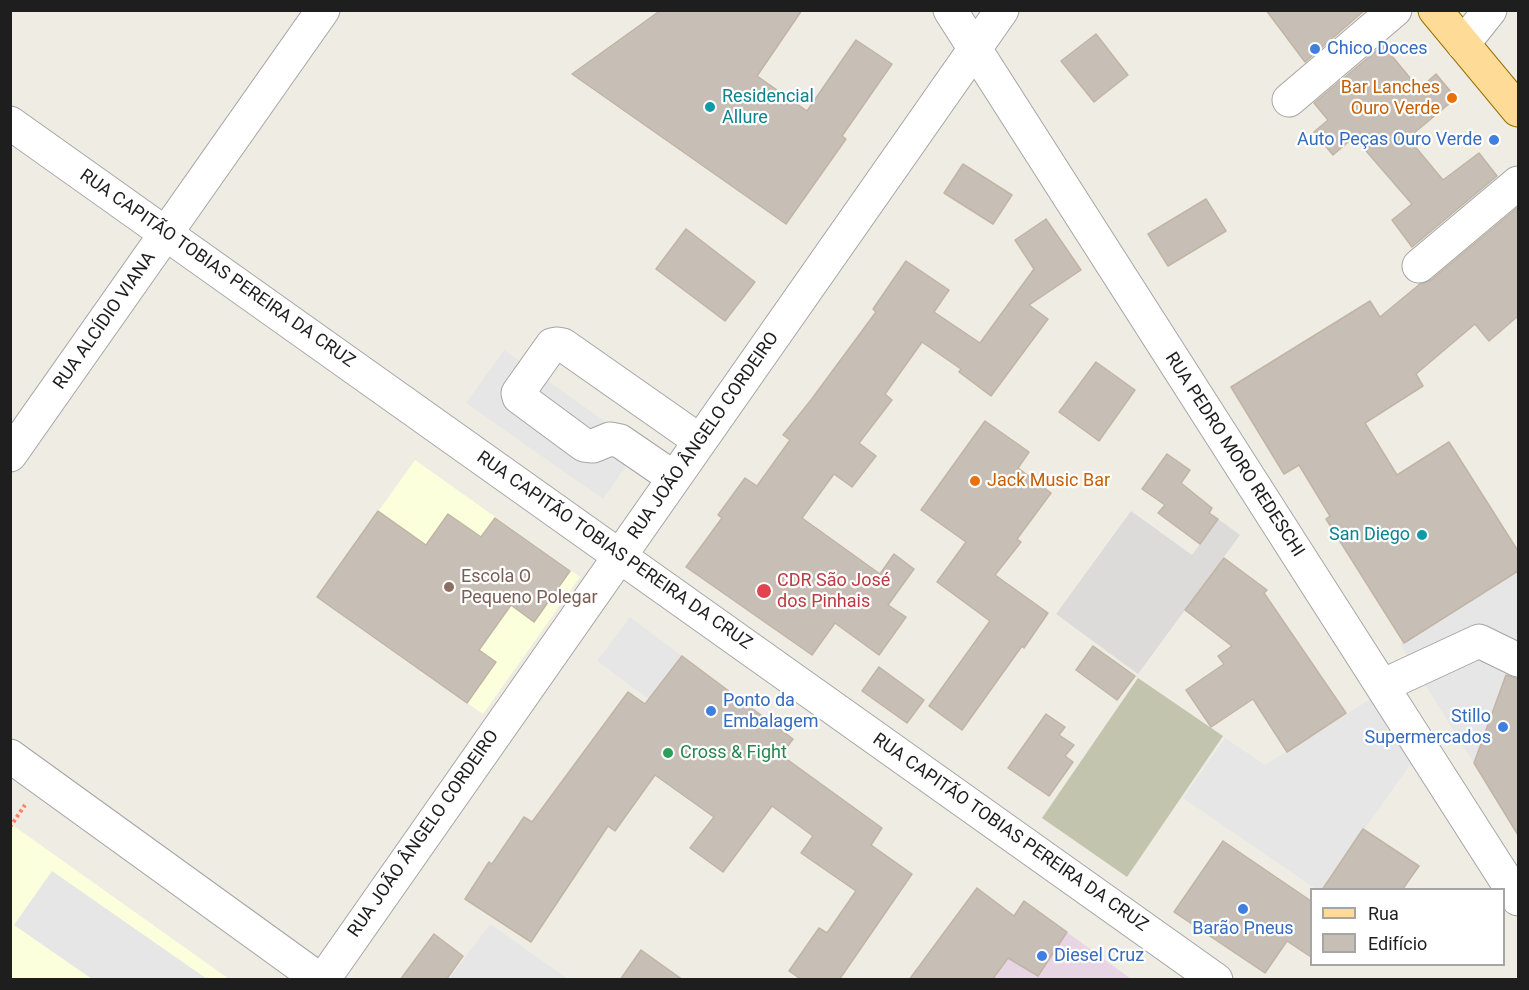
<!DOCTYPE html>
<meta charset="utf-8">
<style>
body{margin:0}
#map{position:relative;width:1529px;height:990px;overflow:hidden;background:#efece3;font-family:Roboto,sans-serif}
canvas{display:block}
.frame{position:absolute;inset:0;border:12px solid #1e1e1e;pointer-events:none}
.legend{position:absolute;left:1310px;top:888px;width:195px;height:78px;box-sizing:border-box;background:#fff;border:2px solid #a5a5a5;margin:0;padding:8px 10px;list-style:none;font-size:18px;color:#1e1e1e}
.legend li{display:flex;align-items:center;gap:12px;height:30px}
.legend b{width:30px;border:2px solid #a5a5a5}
</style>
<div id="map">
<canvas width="1529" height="990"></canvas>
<div class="frame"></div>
<ul class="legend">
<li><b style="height:8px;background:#ffdb98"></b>Rua</li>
<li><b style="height:16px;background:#c7bfb6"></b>Edifício</li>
</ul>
</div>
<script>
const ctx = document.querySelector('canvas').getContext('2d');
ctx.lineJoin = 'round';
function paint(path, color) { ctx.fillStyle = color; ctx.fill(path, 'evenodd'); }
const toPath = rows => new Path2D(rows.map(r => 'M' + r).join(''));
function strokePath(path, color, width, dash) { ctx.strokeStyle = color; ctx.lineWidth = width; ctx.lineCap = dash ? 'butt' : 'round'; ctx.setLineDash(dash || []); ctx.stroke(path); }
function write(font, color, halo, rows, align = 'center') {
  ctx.font = font + ' Roboto,sans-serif'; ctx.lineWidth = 4.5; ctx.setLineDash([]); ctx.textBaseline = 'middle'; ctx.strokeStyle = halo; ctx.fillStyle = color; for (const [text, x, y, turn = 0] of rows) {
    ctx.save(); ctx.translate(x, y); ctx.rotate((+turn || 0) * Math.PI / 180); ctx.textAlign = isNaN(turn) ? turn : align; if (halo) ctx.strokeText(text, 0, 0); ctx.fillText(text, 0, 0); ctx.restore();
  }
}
paint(toPath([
 [1131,511,1192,555,1218,519,1240,535,1138,674,1056,614]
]), '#dcdbda');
paint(toPath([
 [1024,901,1131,979,968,980]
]), '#e8d5e3');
paint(toPath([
 [415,460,580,577,483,714,317,597],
 [11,824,229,979,11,979]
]), '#fcffdc');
paint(toPath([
 [1138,678,1223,736,1127,877,1042,818]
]), '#c2c4ae');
paint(toPath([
 [504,350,640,446,603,499,466,403],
 [1518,571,1518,692,1502,685,1474,763,1400,644],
 [630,617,682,656,649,699,597,661],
 [1372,698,1412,762,1322,889,1316,889,1183,798,1225,738,1265,765],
 [52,871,207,979,92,979,14,925],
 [490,924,568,979,449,979]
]), '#e6e6e6');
const building = toPath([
 [661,10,802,10,757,76,807,111,856,40,892,64,842,136,846,139,786,224,572,74,661,10],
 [1266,10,1365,10,1305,62,1266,10],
 [1096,34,1128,75,1094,102,1061,61,1096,34],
 [1383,45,1419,89,1436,74,1456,98,1408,138,1443,180,1479,153,1497,176,1412,247,1392,220,1412,204,1354,137,1333,155,1314,132,1328,120,1314,103,1383,45],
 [963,164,1012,195,993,224,944,193,963,164],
 [1206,199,1226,231,1168,266,1148,234,1206,199],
 [1518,207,1518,316,1489,341,1475,324,1416,374,1423,386,1365,423,1397,475,1449,442,1518,551,1518,571,1404,643,1326,519,1330,516,1299,465,1284,474,1231,387,1370,301,1380,317,1420,284,1431,280,1518,207],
 [1046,219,1081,270,1029,305,1048,319,991,396,959,372,961,369,922,342,885,394,892,400,859,443,876,456,852,487,834,474,802,518,880,574,894,554,914,569,888,605,906,617,879,655,835,623,812,655,686,567,722,518,718,515,745,478,757,486,790,440,783,435,811,400,876,312,873,309,906,261,949,290,934,312,980,343,1034,269,1015,240,1046,219],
 [686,229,755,282,725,321,656,269,686,229],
 [1096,362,1135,390,1099,441,1059,412,1096,362],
 [985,421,1029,452,1018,468,1051,493,1017,539,1021,542,995,575,1048,613,1024,648,1022,646,962,730,929,706,990,621,937,582,966,542,921,510,985,421],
 [1167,454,1190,470,1181,483,1212,508,1209,513,1218,519,1200,544,1158,513,1165,505,1142,489,1167,454],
 [378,511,426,545,448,514,481,537,495,518,570,571,534,622,511,605,479,650,496,662,467,703,317,597,378,511],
 [1224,558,1267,590,1264,593,1346,713,1287,752,1253,699,1211,727,1186,690,1224,664,1218,656,1232,646,1185,610,1224,558],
 [1093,646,1135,676,1117,700,1076,670,1093,646],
 [682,656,793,739,781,755,882,828,871,845,912,874,839,980,802,980,789,971,819,928,827,933,856,891,801,853,813,836,772,806,723,872,690,848,714,817,655,775,615,831,608,826,531,942,465,899,489,862,492,864,524,817,532,822,628,692,645,704,682,656],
 [879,667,924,700,907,723,862,691,879,667],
 [1506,675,1518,679,1518,835,1474,763,1506,675],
 [1046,714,1065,727,1059,735,1074,745,1065,756,1073,762,1049,796,1008,768,1046,714],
 [1363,829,1419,866,1402,890,1322,890,1363,829],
 [1223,841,1311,901,1311,957,1287,941,1265,973,1174,912,1223,841],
 [977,888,1014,916,1024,901,1067,932,1038,976,1008,958,992,980,909,980,977,888],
 [434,934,463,956,446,980,400,980,434,934],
 [641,950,683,980,620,980,641,950]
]);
paint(building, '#c7bfb6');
strokePath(building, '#c1b4a5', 1.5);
const minor = toPath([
 [950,10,1518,899],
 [1463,44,1490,10],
 [1289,100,1395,10],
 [10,123,1216,980],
 [1419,266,1518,183],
 [10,455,323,10],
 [674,478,620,441,610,439,593,446,584,445,519,397,518,393,552,345,557,344,563,345,700,441],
 [1382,686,1479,641,1518,660],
 [10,756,320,980],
 [323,980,1002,10]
]);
const major = toPath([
 [1435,10,1518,110]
]);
strokePath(minor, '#a5a5a5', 35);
strokePath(major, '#977200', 35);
strokePath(toPath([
 [10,827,25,805]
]), '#ff8164', 4, [3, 3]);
strokePath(minor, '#fff', 33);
strokePath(major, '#ffdb98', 33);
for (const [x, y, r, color] of [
 [1315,49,6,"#3f7fe0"],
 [1452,98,6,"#e8710a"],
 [710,107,6,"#0f9aa8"],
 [1494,140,6,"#3f7fe0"],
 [975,481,6,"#e8710a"],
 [1422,535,6,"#0f9aa8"],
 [449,587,6,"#8d6e63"],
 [764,591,8,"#e0444e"],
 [711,711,6,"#3f7fe0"],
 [1503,727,6,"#3f7fe0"],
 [668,753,6,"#2e9e5b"],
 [1243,909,6,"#3f7fe0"],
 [1042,956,6,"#3f7fe0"]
]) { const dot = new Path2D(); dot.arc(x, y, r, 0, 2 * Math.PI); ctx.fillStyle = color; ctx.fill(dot); strokePath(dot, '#fff', 2); }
write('18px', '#366cbe', '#fff', [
 ["Chico Doces",1327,49],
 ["Auto Peças Ouro Verde",1482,140,"right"],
 ["Ponto da",723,701],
 ["Embalagem",723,722],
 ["Stillo",1491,717,"right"],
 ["Supermercados",1491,738,"right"],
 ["Barão Pneus",1243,929,"center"],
 ["Diesel Cruz",1054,956]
], 'left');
write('18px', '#c56008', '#fff', [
 ["Bar Lanches",1440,88],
 ["Ouro Verde",1440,109],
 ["Jack Music Bar",987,481,"left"]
], 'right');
write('18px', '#0d838f', '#fff', [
 ["Residencial",722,97],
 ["Allure",722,118],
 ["San Diego",1410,535,"right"]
], 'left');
write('18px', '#1e1e1e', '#fff', [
 ["RUA CAPITÃO TOBIAS PEREIRA DA CRUZ",217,269,35],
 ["RUA ALCÍDIO VIANA",105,321,-55],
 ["RUA JOÃO ÂNGELO CORDEIRO",704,436,-55],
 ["RUA PEDRO MORO REDESCHI",1234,455,57],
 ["RUA CAPITÃO TOBIAS PEREIRA DA CRUZ",614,551,35],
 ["RUA CAPITÃO TOBIAS PEREIRA DA CRUZ",1010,833,35],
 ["RUA JOÃO ÂNGELO CORDEIRO",424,834,-55]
]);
write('18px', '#785e54', '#fff', [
 ["Escola O",461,577],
 ["Pequeno Polegar",461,598]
], 'left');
write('18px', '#be3a42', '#fff', [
 ["CDR São José",777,581],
 ["dos Pinhais",777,602]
], 'left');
write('18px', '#27864d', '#fff', [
 ["Cross & Fight",680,753]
], 'left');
</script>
